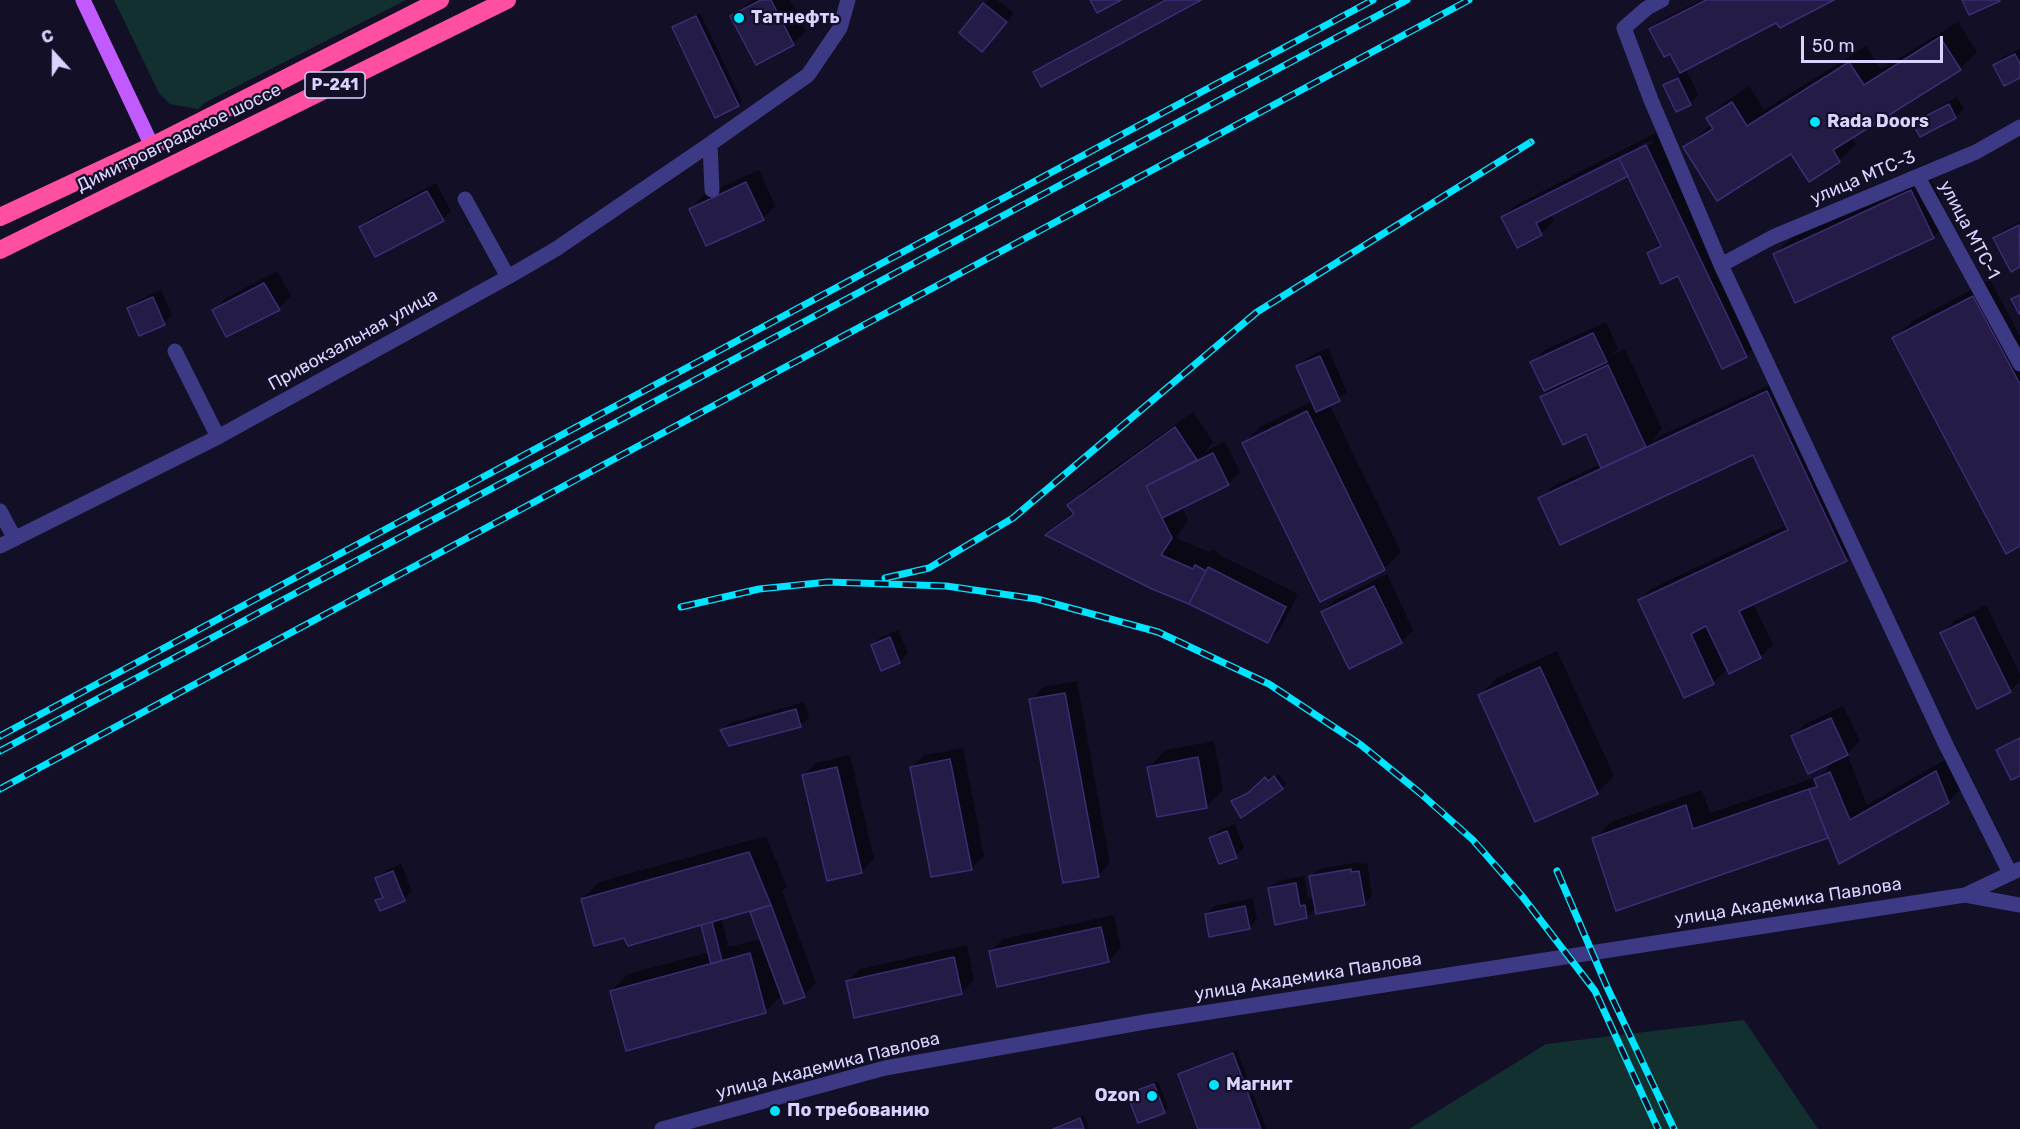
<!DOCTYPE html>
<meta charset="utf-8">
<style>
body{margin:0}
#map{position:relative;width:2020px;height:1129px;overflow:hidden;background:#130f26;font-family:Rubik,sans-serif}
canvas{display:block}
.north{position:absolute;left:24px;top:24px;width:60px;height:60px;-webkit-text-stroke:4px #130f26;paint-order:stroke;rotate:339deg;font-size:16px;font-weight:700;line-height:24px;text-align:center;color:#d9d4ff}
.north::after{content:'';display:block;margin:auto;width:21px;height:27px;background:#d9d4ff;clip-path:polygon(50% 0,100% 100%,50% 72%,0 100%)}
.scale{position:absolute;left:1801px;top:36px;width:142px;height:27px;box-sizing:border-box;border:3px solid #d9d4ff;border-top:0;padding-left:8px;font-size:18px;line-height:21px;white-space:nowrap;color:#d9d4ff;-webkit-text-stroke:4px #130f26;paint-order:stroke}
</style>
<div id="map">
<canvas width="2020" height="1129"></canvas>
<div class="north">С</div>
<div class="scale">50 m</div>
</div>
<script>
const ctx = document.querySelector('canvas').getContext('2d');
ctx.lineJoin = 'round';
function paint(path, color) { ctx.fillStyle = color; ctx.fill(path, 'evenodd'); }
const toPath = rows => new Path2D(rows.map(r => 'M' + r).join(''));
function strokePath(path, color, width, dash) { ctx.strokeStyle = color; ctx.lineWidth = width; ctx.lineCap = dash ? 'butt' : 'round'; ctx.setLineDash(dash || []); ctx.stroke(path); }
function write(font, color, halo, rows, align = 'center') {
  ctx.font = font + ' Rubik,sans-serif'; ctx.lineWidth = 4.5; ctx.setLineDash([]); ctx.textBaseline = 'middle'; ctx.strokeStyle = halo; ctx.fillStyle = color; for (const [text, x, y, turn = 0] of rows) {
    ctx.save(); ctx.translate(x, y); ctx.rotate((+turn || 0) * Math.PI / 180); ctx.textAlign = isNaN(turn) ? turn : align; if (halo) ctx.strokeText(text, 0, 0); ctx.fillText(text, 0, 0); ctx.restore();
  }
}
paint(toPath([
 [114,0,406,0,206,102,198,109,170,104,159,93],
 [1744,1020,1818,1129,1409,1129,1546,1044]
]), '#12302f');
paint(toPath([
 [752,0,790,0,806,31,794,43,757,63,732,16],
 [988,0,997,0,1014,13,990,42,984,4],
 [1165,0,1198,0,1034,72,1038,68],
 [1701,0,1831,0,1777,21,1685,68,1698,95,1690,103,1665,85,1682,73,1671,52,1651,29,1659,21],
 [700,13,742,101,738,105,674,28],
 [1958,22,1977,52,1960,69,1851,137,1856,144,1839,161,1809,180,1792,152,1685,147,1712,124,1708,118,1725,102,1749,86,1764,110,1866,46,1881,69],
 [2020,49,2020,76,1995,65,2003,57],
 [1957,97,1964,109,1956,117,1920,135,1914,124,1922,116],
 [1663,129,1763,339,1746,356,1678,274,1648,254,1660,242,1628,174,1550,214,1554,221,1541,234,1503,217,1516,205],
 [1652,140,1653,143,1638,150,1638,146],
 [759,170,775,206,763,218,690,209,703,196],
 [1928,174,1950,220,1933,237,1775,254,1791,238],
 [436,183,451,211,443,219,361,227,369,219],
 [2020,221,2020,265,2012,270,1995,238,2003,230],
 [277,271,291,296,279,308,214,310,226,298],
 [1990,280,2020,336,2020,545,1894,339,1911,322],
 [161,290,172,315,164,323,128,309,137,301],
 [1606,322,1618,349,1611,355,1625,349,1662,429,1652,440,1780,380,1859,547,1846,559,1753,603,1773,645,1760,657,1728,668,1713,683,1640,600,1652,588,1787,525,1754,453,1540,499,1553,486,1601,464,1586,432,1542,397,1554,385,1532,362,1545,350],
 [1328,348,1347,392,1329,404,1401,552,1384,569,1244,443,1261,426,1313,401,1298,366,1306,358],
 [1193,412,1213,442,1205,452,1225,441,1240,472,1228,484,1182,507,1188,520,1176,538,1209,552,1213,549,1221,556,1298,594,1280,629,1267,642,1047,534,1074,511,1069,505,1086,488],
 [1387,574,1413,630,1401,642,1323,612,1335,600],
 [1986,605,2020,674,2020,681,2010,691,1942,634,1954,621],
 [898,630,908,653,899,662,882,669,873,645,881,637],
 [1557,651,1614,776,1597,793,1480,695,1497,678],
 [1077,681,1110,863,1098,876,1031,700,1043,687],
 [804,702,809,718,800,726,722,731,730,723],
 [1843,706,1860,741,1847,754,1867,805,1953,755,1965,785,1948,802,1829,836,1617,909,1594,839,1611,822,1702,790,1710,813,1820,776,1837,759,1793,736,1805,724],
 [1214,741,1223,790,1207,806,1149,767,1166,750],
 [963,748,984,856,971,868,911,768,924,755],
 [850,755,874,859,862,872,804,775,816,763],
 [1279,774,1286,784,1242,816,1233,802,1253,790,1270,775,1272,779],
 [1235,824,1244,848,1236,856,1211,838,1219,830],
 [766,836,787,887,782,891,816,983,804,995,782,995,765,1012,611,991,628,974,710,952,703,926,707,921,625,936,582,899,599,882],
 [756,907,752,912,761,939,729,947,721,918],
 [1359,862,1359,864,1367,863,1372,896,1364,904,1316,907,1307,917,1270,889,1278,881,1304,876,1308,899,1315,897,1311,877,1319,869],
 [401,864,412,891,404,899,377,901,383,895,377,879,385,871],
 [1253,898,1257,920,1249,928,1206,914,1214,906],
 [1114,915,1121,948,1108,961,991,951,1003,939],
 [967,945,974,980,962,992,847,982,860,969],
 [1237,1050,1266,1129,1200,1129,1180,1074],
 [1158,1081,1168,1108,1164,1111,1128,1094],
 [1084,1115,1089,1129,1050,1129]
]), '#0007');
const building = toPath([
 [761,0,771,0,794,45,756,65,730,16,761,0],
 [1090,0,1121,0,1097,13,1090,0],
 [1166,0,1201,0,1041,87,1033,72,1166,0],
 [1706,0,1834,0,1780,28,1776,23,1680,73,1670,54,1664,57,1649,29,1706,0],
 [1962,0,1999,0,2000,1,1969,15,1962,0],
 [983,3,1007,22,982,52,959,33,983,3],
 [696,16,739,106,715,118,672,27,696,16],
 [1940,37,1961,70,1833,150,1840,162,1809,182,1791,154,1717,201,1683,147,1713,129,1706,118,1732,102,1747,126,1849,62,1864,85,1940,37],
 [2015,54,2020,64,2020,78,2004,86,1993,65,2015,54],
 [1678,78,1691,105,1676,112,1663,85,1678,78],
 [1949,104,1956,118,1920,137,1912,123,1949,104],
 [1646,145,1747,357,1722,369,1678,276,1661,284,1647,253,1661,246,1619,158,1646,145],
 [1619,158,1628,176,1536,223,1542,235,1517,248,1501,217,1619,158],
 [746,182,764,220,706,246,689,209,746,182],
 [1911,190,1934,238,1795,303,1773,254,1911,190],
 [427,191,444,221,375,257,359,227,427,191],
 [2019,225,2020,267,2011,272,1993,238,2019,225],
 [264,283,280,310,226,337,212,310,264,283],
 [2020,295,2020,314,2019,314,2011,299,2020,295],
 [1973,296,2020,384,2020,546,2006,554,1892,338,1973,296],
 [153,297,165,325,139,336,127,308,153,297],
 [1593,333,1607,362,1544,391,1530,362,1593,333],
 [1320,356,1340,401,1316,412,1296,366,1320,356],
 [1608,365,1646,447,1601,468,1586,434,1563,445,1540,397,1608,365],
 [1767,391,1847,561,1739,611,1761,658,1729,674,1706,626,1691,634,1714,684,1684,698,1638,600,1788,530,1753,455,1560,545,1538,498,1767,391],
 [1307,411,1385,570,1320,602,1242,443,1307,411],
 [1175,427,1197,460,1146,486,1172,538,1161,555,1193,569,1195,565,1206,571,1189,604,1152,589,1045,535,1074,514,1067,505,1175,427],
 [1213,453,1229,485,1162,518,1146,486,1213,453],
 [1208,567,1286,607,1268,643,1189,604,1208,567],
 [1374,586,1402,643,1349,669,1321,612,1374,586],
 [1974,617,2011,692,1977,709,1940,633,1974,617],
 [890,637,900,663,881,671,871,645,890,637],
 [1540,667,1598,794,1535,822,1478,695,1540,667],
 [1065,693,1099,877,1063,883,1029,699,1065,693],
 [796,709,801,727,729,746,720,730,796,709],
 [1831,718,1848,755,1808,774,1791,736,1831,718],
 [2020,738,2020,776,2011,780,1996,750,2020,738],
 [1198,757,1207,808,1157,817,1147,767,1198,757],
 [950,759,972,870,931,877,910,767,950,759],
 [837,767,862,873,827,881,802,775,837,767],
 [1936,771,1949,803,1839,864,1809,789,1817,787,1814,779,1830,772,1850,820,1936,771],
 [1274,776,1283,789,1241,818,1231,801,1248,793,1265,777,1268,781,1274,776],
 [1809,789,1828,838,1616,911,1592,838,1686,805,1693,829,1809,789],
 [1227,831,1237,858,1219,864,1209,838,1227,831],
 [749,852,771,905,628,946,624,938,594,946,581,899,749,852],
 [1351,869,1351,872,1359,871,1365,905,1316,914,1309,876,1351,869],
 [393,871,405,901,380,911,375,900,383,898,375,878,393,871],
 [1296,883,1300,906,1305,905,1307,918,1275,925,1268,888,1296,883],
 [771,905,805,997,784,1004,750,912,771,905],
 [1245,906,1250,929,1209,937,1205,914,1245,906],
 [712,922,722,961,711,964,701,925,712,922],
 [1101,927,1109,962,997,987,989,951,1101,927],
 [750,953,766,1013,626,1051,610,991,750,953],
 [954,957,962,994,854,1018,846,981,954,957],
 [1233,1053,1261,1129,1198,1129,1178,1074,1233,1053],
 [1154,1084,1165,1113,1138,1123,1127,1094,1154,1084],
 [1080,1118,1084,1129,1053,1129,1080,1118]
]);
paint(building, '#241b47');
strokePath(building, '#3b2d73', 1.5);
strokePath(toPath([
 [1662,0,1647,8,1624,28,1651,100,1721,265,1946,745,2010,873],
 [1918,177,2020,364],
 [712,190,710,144,808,75,840,28,848,0],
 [465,199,508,277],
 [1721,265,1773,237,1976,152,2020,127],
 [175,351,218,437],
 [0,511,15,539],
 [0,546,218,437,508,277,556,249,710,144],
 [1965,895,2020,869],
 [662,1129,885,1068,1145,1022,1965,895,2020,905]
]), '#3d3a85', 15);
strokePath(toPath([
 [83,0,152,146]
]), '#c25bff', 15);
strokePath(toPath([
 [0,217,152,146,440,0],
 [0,250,507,0]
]), '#ff4fa3', 18);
const rail = toPath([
 [885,578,929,568,1013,518,1257,312,1531,142],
 [681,607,759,589,828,582,946,586,1037,599,1158,632,1269,684,1361,745,1420,793,1473,840,1522,896,1595,991,1658,1129],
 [0,736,1373,0],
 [0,751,1407,0],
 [0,789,1469,0],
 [1557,871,1607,987,1674,1129]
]);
strokePath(rail, '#00e5ff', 7);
strokePath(rail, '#130f26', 4.5, [14]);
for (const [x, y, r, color] of [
 [739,18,6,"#00e5ff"],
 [1815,122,6,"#00e5ff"],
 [1214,1085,6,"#00e5ff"],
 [1152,1096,6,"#00e5ff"],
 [775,1111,6,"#00e5ff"]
]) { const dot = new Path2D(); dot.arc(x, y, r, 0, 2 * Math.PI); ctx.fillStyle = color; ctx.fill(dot); strokePath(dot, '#130f26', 2); }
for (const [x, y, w] of [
 [335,85,60]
]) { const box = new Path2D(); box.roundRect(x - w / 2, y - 13, w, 26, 4.5); ctx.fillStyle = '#130f26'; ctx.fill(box); strokePath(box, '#d9d4ff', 1.5); }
write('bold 16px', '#d9d4ff', null, [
 ["Р-241",335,85]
]);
write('bold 18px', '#d9d4ff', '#130f26', [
 ["Татнефть",751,18],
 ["Rada Doors",1827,122],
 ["Магнит",1226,1085],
 ["Ozon",1140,1096,"right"],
 ["По требованию",787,1111]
], 'left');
write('18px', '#d9d4ff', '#130f26', [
 ["Димитровградское шоссе",179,138,-26],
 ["улица МТС-3",1863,178,-23],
 ["улица МТС-1",1969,230,62],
 ["Привокзальная улица",353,340,-29],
 ["улица Академика Павлова",1788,902,-9],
 ["улица Академика Павлова",1308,977,-9],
 ["улица Академика Павлова",828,1066,-14]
]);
</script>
